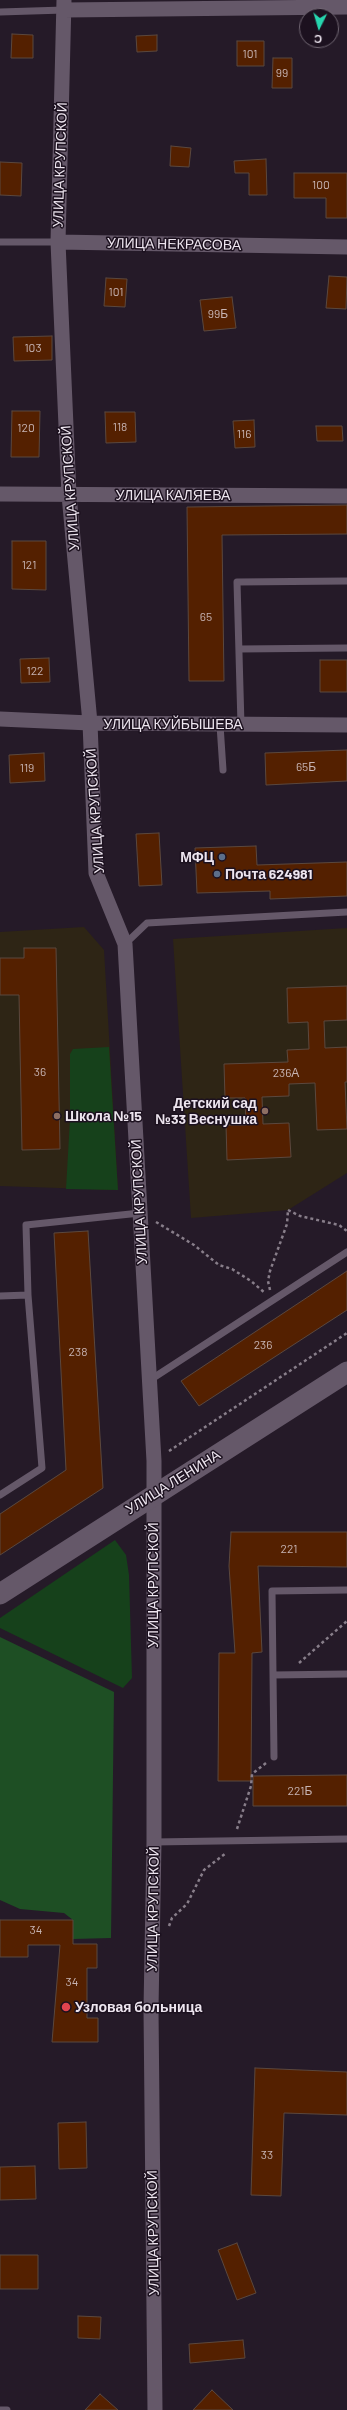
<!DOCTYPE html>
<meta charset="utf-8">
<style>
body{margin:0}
#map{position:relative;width:347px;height:2410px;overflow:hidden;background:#251a28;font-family:Barlow,sans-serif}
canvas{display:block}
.north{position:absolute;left:299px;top:8px;width:40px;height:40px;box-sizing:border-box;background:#1c111f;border:1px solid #706672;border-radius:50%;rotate:185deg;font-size:11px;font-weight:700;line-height:16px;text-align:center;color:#ede5ef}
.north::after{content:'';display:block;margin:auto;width:14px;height:18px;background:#26d5ae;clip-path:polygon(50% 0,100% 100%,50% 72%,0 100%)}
</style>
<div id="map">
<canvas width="347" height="2410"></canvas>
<div class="north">С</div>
</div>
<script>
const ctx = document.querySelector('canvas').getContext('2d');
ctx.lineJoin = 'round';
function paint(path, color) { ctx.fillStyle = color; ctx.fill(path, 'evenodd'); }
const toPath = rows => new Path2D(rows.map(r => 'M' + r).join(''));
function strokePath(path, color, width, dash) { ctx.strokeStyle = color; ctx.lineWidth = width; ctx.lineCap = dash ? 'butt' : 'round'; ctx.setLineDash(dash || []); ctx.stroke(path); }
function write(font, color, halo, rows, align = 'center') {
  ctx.font = font + ' Barlow,sans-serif'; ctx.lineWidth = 3; ctx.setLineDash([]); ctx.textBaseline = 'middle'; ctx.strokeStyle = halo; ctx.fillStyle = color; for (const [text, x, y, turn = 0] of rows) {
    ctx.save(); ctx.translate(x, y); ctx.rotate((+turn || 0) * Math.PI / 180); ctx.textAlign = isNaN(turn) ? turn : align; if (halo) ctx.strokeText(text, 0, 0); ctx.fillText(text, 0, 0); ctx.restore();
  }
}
paint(toPath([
 [84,927,104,950,118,1190,0,1186,0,932],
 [347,928,347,1173,288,1210,191,1218,173,939]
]), '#2e2515');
paint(toPath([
 [109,1047,118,1190,66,1189,70,1119,70,1054,73,1049],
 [115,1540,126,1555,129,1575,132,1678,123,1688,0,1628,0,1618]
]), '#16411b');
paint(toPath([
 [0,1637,114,1692,111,1938,73,1939,73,1920,64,1913,20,1909,0,1900]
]), '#1e4f24');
const building = toPath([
 [12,34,33,35,33,58,11,58,12,34],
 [157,35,157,51,137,52,136,36,157,35],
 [237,41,264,41,264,66,237,66,237,41],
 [273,58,292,58,292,88,272,88,273,58],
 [171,146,191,148,189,167,170,166,171,146],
 [266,159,267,195,249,195,249,173,235,173,234,161,266,159],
 [0,162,22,163,21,196,0,195,0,162],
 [294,173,347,173,347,218,326,218,326,198,294,198,294,173],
 [329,276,347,277,346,309,326,308,329,276],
 [106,278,127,279,125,307,104,306,106,278],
 [232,297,236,328,204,331,200,300,232,297],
 [52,336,52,360,14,361,13,337,52,336],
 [12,411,40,411,39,457,11,457,12,411],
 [105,412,135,412,136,442,106,443,105,412],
 [254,420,255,447,235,448,233,421,254,420],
 [316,426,342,426,343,441,317,441,316,426],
 [347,505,347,534,222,535,224,681,189,681,187,507,347,505],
 [12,541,46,541,46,590,12,589,12,541],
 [49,658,50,682,21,683,20,659,49,658],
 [320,660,347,660,347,692,320,692,320,660],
 [347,750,347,781,266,785,265,753,347,750],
 [44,753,45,781,10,783,9,755,44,753],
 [159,833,162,885,139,886,136,834,159,833],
 [256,846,257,865,347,862,347,896,270,899,270,891,197,893,195,848,256,846],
 [24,948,56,948,60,1149,22,1150,19,995,0,995,0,958,24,958,24,948],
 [347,986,347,1020,324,1021,325,1048,347,1047,347,1082,345,1082,347,1129,317,1130,315,1083,289,1084,289,1096,262,1097,263,1124,289,1123,291,1157,227,1160,226,1125,246,1125,245,1098,225,1098,224,1064,288,1062,287,1050,309,1049,308,1022,288,1023,287,988,347,986],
 [88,1231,103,1488,0,1555,0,1514,66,1470,54,1233,88,1231],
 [347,1271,347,1310,199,1406,181,1381,347,1271],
 [231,1532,347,1532,347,1567,258,1566,262,1652,252,1653,251,1781,218,1781,219,1653,235,1653,229,1566,231,1532],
 [347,1775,347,1806,253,1806,253,1776,347,1775],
 [0,1920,73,1920,73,1944,97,1944,97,1968,87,1968,87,2018,98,2018,98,2042,52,2042,60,1945,28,1945,28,1957,0,1957,0,1920],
 [255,2068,347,2072,347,2115,284,2113,281,2196,251,2195,255,2068],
 [86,2122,87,2168,59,2169,58,2123,86,2122],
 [35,2166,36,2199,0,2200,0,2167,35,2166],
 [237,2243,256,2293,237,2300,218,2250,237,2243],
 [0,2255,38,2255,38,2289,0,2289,0,2255],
 [78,2316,101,2317,100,2339,78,2338,78,2316],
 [243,2340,245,2358,190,2363,189,2344,243,2340],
 [212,2390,233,2410,193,2410,212,2390],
 [100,2394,118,2410,85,2410,100,2394]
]);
paint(building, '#542000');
strokePath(building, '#5b483e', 1);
strokePath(toPath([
 [288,1210,300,1216,339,1225,347,1231],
 [156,1222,194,1245,219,1265,232,1269,251,1281,265,1293],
 [270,1290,268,1281,270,1271,287,1224,288,1210],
 [169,1451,347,1333],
 [299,1663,347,1621],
 [237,1829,251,1786,252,1774,266,1763],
 [169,1926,172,1918,187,1904,204,1870,226,1853]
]), '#887e8a', 2.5, [3, 3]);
strokePath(toPath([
 [0,12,64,10],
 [0,242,58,242],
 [239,649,347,648],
 [220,725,223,770],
 [241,725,237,582,347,581],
 [125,944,147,923,347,912],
 [0,1296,28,1295,26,1225,140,1213],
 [150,1380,347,1252],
 [0,1495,42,1468,28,1295],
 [273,1675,347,1674],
 [274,1757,272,1591,347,1590],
 [154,1842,347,1839],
 [0,2410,7,2410]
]), '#655869', 7);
strokePath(toPath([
 [64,0,58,242,69,495,90,723,96,873,125,944,154,1461,154,1842,151,2009,155,2410],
 [64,10,347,7],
 [58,242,347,247],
 [0,494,347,496],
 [0,719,90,723,347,725]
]), '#655869', 15);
strokePath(toPath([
 [0,1594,347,1372]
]), '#655869', 21);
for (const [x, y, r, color] of [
 [222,857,4,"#5c6f8a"],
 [217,874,4,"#5c6f8a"],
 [265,1111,4,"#8d6e63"],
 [57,1116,4,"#8d6e63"],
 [66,2007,5,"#e0444e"]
]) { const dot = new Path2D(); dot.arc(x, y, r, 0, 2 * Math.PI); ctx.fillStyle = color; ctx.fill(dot); strokePath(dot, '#1c111f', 1.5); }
write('12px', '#c7b4b3', null, [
 ["101",250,54],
 ["99",282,73],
 ["100",321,185],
 ["101",116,292],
 ["99Б",218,314],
 ["103",33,348],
 ["118",120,427],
 ["120",26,428],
 ["116",244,434],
 ["121",29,565],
 ["65",206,617],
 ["122",35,671],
 ["65Б",306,767],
 ["119",27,768],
 ["36",40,1072],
 ["236А",286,1073],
 ["236",263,1345],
 ["238",78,1352],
 ["221",289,1549],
 ["221Б",300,1791],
 ["34",36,1930],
 ["34",72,1982],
 ["33",267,2155]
]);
write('14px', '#ede5ef', '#1c111f', [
 ["УЛИЦА КРУПСКОЙ",60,165,-88],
 ["УЛИЦА НЕКРАСОВА",174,244,1],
 ["УЛИЦА КРУПСКОЙ",70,488,-94],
 ["УЛИЦА КАЛЯЕВА",173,495],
 ["УЛИЦА КУЙБЫШЕВА",173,724],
 ["УЛИЦА КРУПСКОЙ",95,811,-94],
 ["УЛИЦА КРУПСКОЙ",139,1202,-93],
 ["УЛИЦА ЛЕНИНА",173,1482,-32],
 ["УЛИЦА КРУПСКОЙ",153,1585,-90],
 ["УЛИЦА КРУПСКОЙ",153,1909,-89],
 ["УЛИЦА КРУПСКОЙ",153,2233,-91]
]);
write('bold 14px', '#ede5ef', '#1c111f', [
 ["МФЦ",214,857,"right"],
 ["Почта 624981",225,874],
 ["Детский сад",257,1103,"right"],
 ["№33 Веснушка",257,1119,"right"],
 ["Школа №15",65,1116],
 ["Узловая больница",75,2007]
], 'left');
</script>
